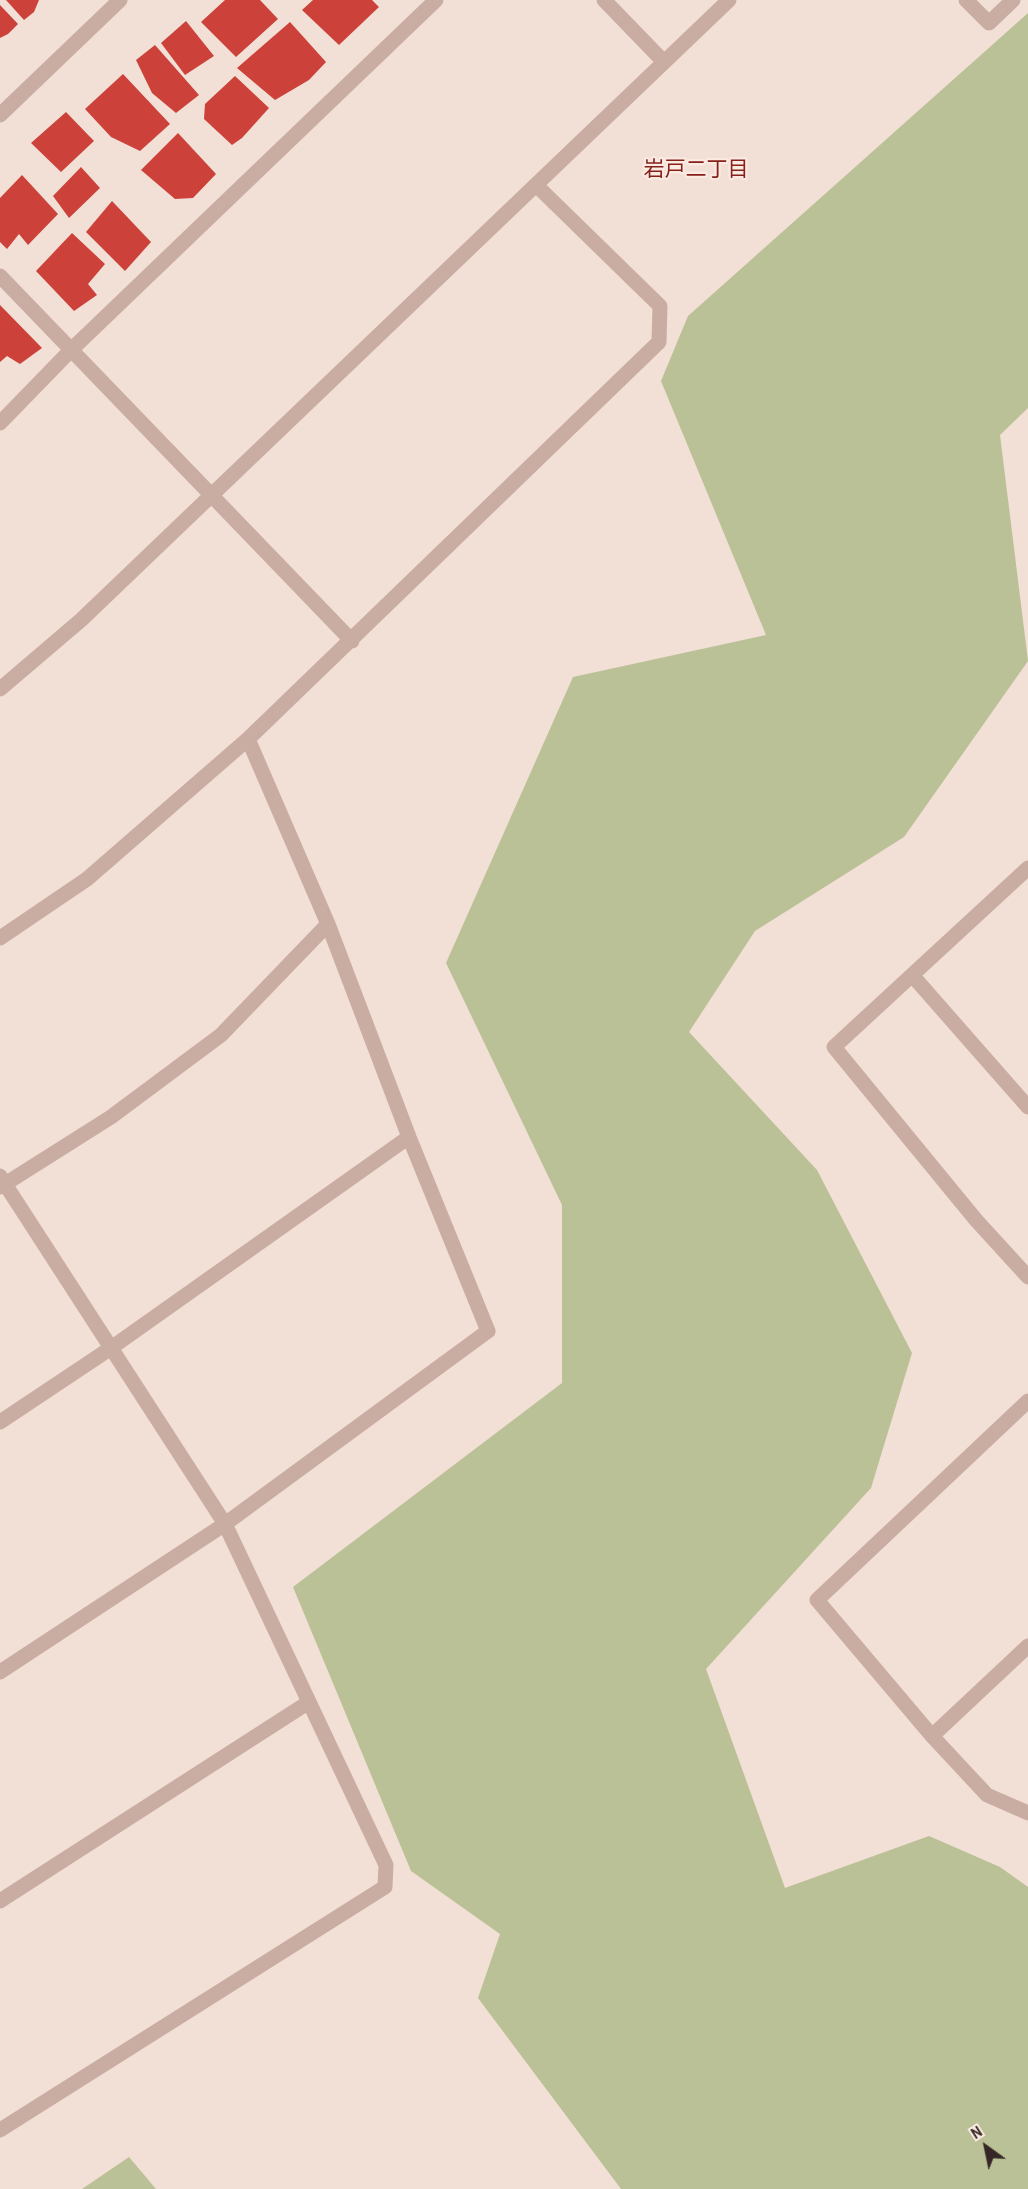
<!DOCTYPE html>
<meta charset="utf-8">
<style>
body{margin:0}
#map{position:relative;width:1028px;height:2189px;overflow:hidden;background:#f2dfd6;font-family:"Archivo Narrow",sans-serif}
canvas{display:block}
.north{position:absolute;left:956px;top:2117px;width:60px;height:60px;-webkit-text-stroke:4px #faeae2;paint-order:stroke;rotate:327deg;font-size:16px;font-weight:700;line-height:24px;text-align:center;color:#342725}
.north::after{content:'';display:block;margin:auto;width:21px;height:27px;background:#342725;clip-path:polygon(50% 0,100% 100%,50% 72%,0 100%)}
</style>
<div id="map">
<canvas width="1028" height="2189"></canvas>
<div class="north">N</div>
</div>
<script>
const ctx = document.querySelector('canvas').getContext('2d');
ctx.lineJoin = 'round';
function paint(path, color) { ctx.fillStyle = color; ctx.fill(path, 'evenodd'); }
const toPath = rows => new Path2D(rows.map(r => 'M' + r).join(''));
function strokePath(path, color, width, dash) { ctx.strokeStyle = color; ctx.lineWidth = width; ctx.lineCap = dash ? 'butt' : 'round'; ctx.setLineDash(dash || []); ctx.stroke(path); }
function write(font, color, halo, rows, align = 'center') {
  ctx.font = font + ' "Archivo Narrow","Noto Sans JP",sans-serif'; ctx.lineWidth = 4.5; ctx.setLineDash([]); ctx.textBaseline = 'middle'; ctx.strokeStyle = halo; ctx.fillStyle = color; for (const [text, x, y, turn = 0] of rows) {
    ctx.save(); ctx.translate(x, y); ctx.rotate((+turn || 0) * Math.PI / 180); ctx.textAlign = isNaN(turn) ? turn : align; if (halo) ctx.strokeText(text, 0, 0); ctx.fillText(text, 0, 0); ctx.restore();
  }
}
paint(toPath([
 [1028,13,1028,408,1000,435,1028,661,904,837,755,931,689,1032,817,1170,912,1353,871,1488,706,1669,785,1888,929,1836,1000,1867,1028,1887,1028,2189,621,2189,478,1998,500,1934,411,1871,293,1587,562,1383,562,1205,446,963,573,677,766,635,661,381,688,316],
 [129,2157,156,2189,82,2189]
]), '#bbc196');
paint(toPath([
 [6,0,39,0,34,12,24,20],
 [225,0,260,0,278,19,236,57,201,22],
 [313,0,372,0,379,7,339,45,302,10],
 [0,5,18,24,8,34,0,38],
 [186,21,214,56,185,75,161,43],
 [290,22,326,62,309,80,275,100,237,68],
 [155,45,199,95,176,113,152,93,136,60],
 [123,74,170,124,140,151,111,137,85,109],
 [235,76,269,108,242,138,232,145,204,119,205,104],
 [66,112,94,141,61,172,31,143],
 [178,133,216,174,193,198,175,199,141,170],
 [81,167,100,188,69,218,53,196],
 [22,175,58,214,28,245,19,234,7,249,0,242,0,198],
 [112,201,151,242,125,271,86,232],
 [72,233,105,264,88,284,97,295,74,311,36,271],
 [0,305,42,348,20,364,7,356,0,362]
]), '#cc423a');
strokePath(toPath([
 [604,0,664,62],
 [966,0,989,23,1013,0],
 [0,276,352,641],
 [0,423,71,350,436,0],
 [0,689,81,620,729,0],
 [1028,868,834,1047,976,1220,1028,1277],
 [0,938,87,879,248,739,659,342,660,306,536,185],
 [912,975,1028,1107],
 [1028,1401,817,1600,932,1736,987,1795,1028,1813],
 [0,1422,111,1348,409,1137],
 [0,1672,225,1524,488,1331,409,1137,328,924,248,739],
 [932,1736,1028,1646],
 [0,1901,309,1702],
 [0,2130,385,1887,386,1865,225,1524,5,1184,111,1117,221,1035,328,924]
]), '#caada2', 15);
strokePath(toPath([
 [0,115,120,0],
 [0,1176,5,1184,0,1187]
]), '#caada2', 15);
write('21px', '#86201a', '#faeae2', [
 ["岩戸二丁目",696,170]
]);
</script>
